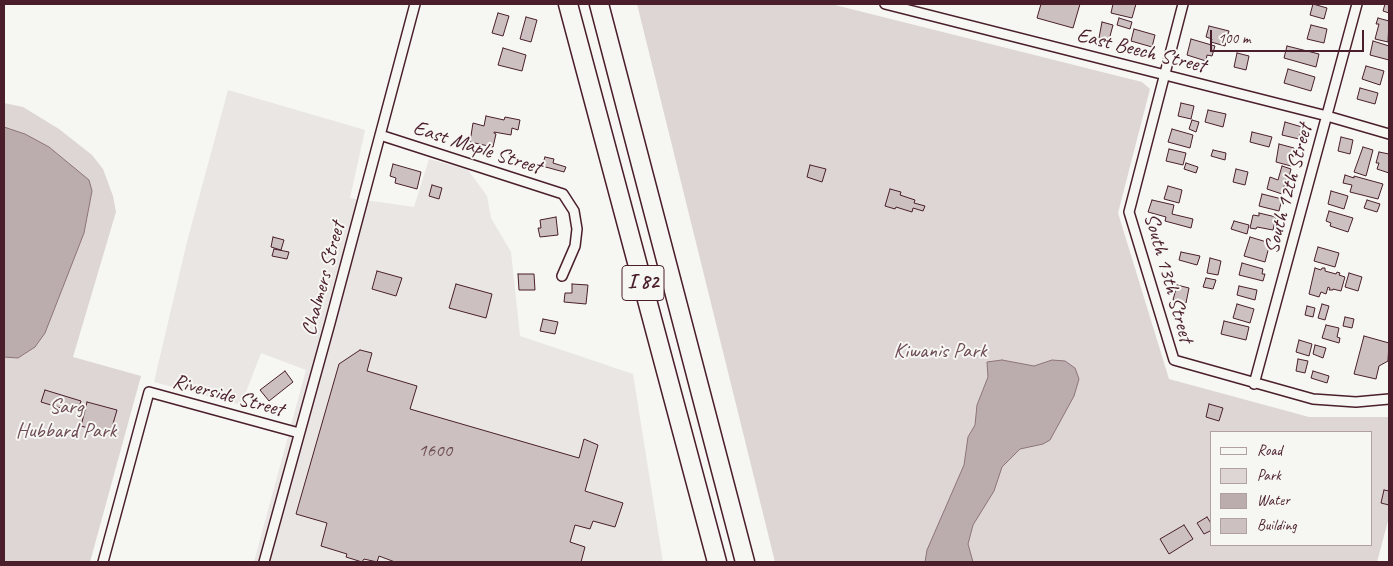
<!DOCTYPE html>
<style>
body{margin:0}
#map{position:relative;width:1393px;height:566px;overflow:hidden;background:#f6f6f2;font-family:Caveat,sans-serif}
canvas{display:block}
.frame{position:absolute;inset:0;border:5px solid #4a1f2b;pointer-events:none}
.legend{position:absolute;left:1210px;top:431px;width:162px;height:115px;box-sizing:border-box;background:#f6f6f2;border:1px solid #b1a0a2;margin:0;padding:6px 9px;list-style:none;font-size:15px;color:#4a1f2b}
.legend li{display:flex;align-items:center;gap:10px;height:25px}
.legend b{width:25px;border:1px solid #b1a0a2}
.scale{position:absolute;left:1210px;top:30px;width:154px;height:22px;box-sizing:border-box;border:2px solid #4a1f2b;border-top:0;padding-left:6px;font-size:15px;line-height:18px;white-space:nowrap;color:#4a1f2b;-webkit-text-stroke:4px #f6f6f2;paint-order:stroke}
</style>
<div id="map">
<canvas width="1393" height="566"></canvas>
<div class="frame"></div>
<ul class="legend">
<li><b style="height:6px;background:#f6f6f2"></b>Road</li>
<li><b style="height:14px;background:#ddd6d5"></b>Park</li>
<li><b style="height:14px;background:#bbadae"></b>Water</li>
<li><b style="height:14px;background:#ccc1c0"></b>Building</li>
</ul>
<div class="scale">100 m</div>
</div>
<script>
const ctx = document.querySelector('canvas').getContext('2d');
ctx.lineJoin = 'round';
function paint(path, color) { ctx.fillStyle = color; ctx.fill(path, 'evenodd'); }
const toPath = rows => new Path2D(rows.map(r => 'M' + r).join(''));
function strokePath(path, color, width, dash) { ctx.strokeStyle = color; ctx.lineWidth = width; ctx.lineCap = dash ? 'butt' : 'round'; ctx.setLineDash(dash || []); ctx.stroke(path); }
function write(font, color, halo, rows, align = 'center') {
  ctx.font = font + ' Caveat,sans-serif'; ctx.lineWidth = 4; ctx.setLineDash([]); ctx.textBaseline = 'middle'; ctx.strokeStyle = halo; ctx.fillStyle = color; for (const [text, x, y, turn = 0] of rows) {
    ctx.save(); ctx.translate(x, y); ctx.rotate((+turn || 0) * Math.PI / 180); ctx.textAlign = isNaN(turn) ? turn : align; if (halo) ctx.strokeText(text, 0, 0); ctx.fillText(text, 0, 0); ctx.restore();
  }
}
paint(toPath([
 [228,90,365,130,350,198,414,207,429,159,468,170,487,196,491,218,511,252,520,336,633,374,663,562,254,562,306,370,261,353,241,405,154,382,187,242]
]), '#e9e6e3');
paint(toPath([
 [637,4,831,4,1142,82,1150,89,1118,213,1169,379,1309,417,1389,417,1389,517,1377,562,775,562],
 [1212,432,1372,432,1372,545,1212,545],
 [4,103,23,107,59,129,92,155,103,169,113,196,116,212,113,222,73,357,141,376,90,562,4,562]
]), '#ddd6d5');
const water = toPath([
 [4,127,25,134,49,147,89,180,92,191,84,233,45,333,35,347,18,358,4,357,4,127],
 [1002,360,1034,366,1052,360,1065,361,1075,368,1079,379,1074,396,1050,440,1043,444,1020,449,1002,467,994,491,973,525,968,544,973,562,925,562,927,550,964,465,968,437,975,425,977,405,988,377,987,362,1002,360]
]);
paint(water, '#bbadae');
strokePath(water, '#8e747a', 1);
const building = toPath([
 [1041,4,1080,4,1073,28,1037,18,1041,4],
 [1113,4,1136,4,1132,18,1111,13,1113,4],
 [1313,4,1327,8,1324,19,1310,15,1313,4],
 [1385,4,1389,4,1389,13,1383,11,1385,4],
 [498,13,509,16,503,36,492,33,498,13],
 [526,17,537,20,531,42,520,39,526,17],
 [1119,18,1132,22,1130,29,1117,25,1119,18],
 [1378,18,1389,21,1388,42,1375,39,1379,24,1376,24,1378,18],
 [1102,22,1113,25,1109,40,1099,38,1102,22],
 [1311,25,1327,29,1324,43,1307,39,1311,25],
 [1209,26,1229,31,1225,46,1211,42,1212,39,1206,37,1209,26],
 [1134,29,1155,35,1152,47,1131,41,1134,29],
 [1191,39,1215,46,1212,56,1207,55,1206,61,1187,55,1191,39],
 [1373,41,1389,46,1389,60,1370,55,1373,41],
 [1287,46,1319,54,1316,67,1284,58,1287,46],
 [503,48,526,55,522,71,498,65,503,48],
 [1237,53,1249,56,1246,70,1234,67,1237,53],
 [1366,66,1384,71,1380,85,1362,79,1366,66],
 [1288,69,1315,77,1311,91,1284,83,1288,69],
 [1360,88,1378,93,1375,104,1357,99,1360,88],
 [1181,103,1194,106,1191,119,1178,116,1181,103],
 [1208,110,1226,114,1223,127,1205,122,1208,110],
 [486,116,504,120,505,117,520,120,518,130,512,128,511,135,494,132,494,133,496,134,493,147,470,142,473,123,484,126,486,116],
 [1192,120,1199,122,1196,132,1189,129,1192,120],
 [1285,122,1302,127,1299,139,1282,135,1285,122],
 [1172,129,1193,135,1190,148,1168,142,1172,129],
 [1252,132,1272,137,1269,147,1250,142,1252,132],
 [1341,137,1353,140,1350,154,1338,151,1341,137],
 [1279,144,1294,148,1291,166,1276,162,1279,144],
 [1363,147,1373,150,1366,176,1354,172,1363,147],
 [1169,149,1186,153,1183,165,1166,161,1169,149],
 [1213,150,1226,153,1225,160,1211,156,1213,150],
 [1379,152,1389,154,1389,173,1377,169,1379,163,1376,163,1379,152],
 [545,157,554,159,553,163,566,167,564,172,542,166,545,157],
 [1186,163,1198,167,1196,173,1184,169,1186,163],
 [393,164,421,172,417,189,395,183,396,178,390,176,393,164],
 [810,165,826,169,822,182,807,177,810,165],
 [1282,166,1291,169,1289,177,1287,176,1282,194,1267,189,1270,177,1278,180,1282,166],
 [1236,169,1248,172,1245,185,1233,182,1236,169],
 [1345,175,1354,178,1354,176,1383,184,1378,199,1350,192,1352,185,1343,183,1345,175],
 [432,185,442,188,439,199,429,196,432,185],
 [1168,186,1182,190,1179,203,1164,199,1168,186],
 [890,189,901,192,900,195,915,200,914,203,925,206,923,211,913,208,912,212,896,207,895,209,885,206,890,189],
 [1331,191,1348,196,1344,209,1328,204,1331,191],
 [1262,194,1282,199,1279,211,1259,206,1262,194],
 [1152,200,1174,205,1172,214,1193,219,1191,228,1165,221,1166,217,1148,212,1152,200],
 [1367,200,1380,204,1377,212,1364,208,1367,200],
 [1329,211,1353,218,1348,232,1330,226,1331,223,1326,221,1329,211],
 [1259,213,1276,217,1273,230,1257,227,1256,229,1250,228,1253,215,1259,216,1259,213],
 [556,217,558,235,540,237,538,228,541,228,540,220,556,217],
 [1234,221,1249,225,1247,234,1231,229,1234,221],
 [273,237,284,240,281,250,271,247,273,237],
 [1250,237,1270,243,1265,262,1244,256,1250,237],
 [1318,247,1339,253,1335,267,1314,261,1318,247],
 [274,249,289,252,287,259,272,256,274,249],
 [1181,252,1200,256,1197,265,1179,260,1181,252],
 [1210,258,1221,261,1218,275,1207,273,1210,258],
 [1242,263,1263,269,1262,274,1265,274,1263,281,1239,275,1242,263],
 [1315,268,1321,270,1322,268,1325,268,1325,271,1336,274,1337,272,1340,273,1339,275,1345,277,1341,291,1333,289,1333,290,1329,290,1330,288,1328,287,1326,294,1321,292,1319,297,1309,294,1315,268],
 [377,271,402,278,396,296,372,289,377,271],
 [1349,273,1362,277,1358,291,1345,287,1349,273],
 [518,274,534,274,535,290,519,290,518,274],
 [1206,278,1216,280,1213,289,1203,287,1206,278],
 [456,284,492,294,486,318,449,308,456,284],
 [572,284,588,285,586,304,564,302,565,293,572,293,572,284],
 [1177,285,1189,288,1186,303,1173,300,1177,285],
 [1239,286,1257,290,1255,300,1237,295,1239,286],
 [1237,304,1254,309,1250,323,1233,318,1237,304],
 [1322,304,1329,306,1325,320,1318,318,1322,304],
 [1307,306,1315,308,1313,317,1305,315,1307,306],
 [1345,317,1354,319,1352,328,1343,326,1345,317],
 [543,319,558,322,555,334,540,331,543,319],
 [1224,321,1249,327,1246,340,1221,334,1224,321],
 [1326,325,1339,328,1337,337,1340,338,1339,343,1322,338,1326,325],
 [1364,336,1389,343,1388,361,1379,366,1376,379,1354,374,1364,336],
 [1299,340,1312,344,1309,356,1296,352,1299,340],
 [1315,345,1326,348,1323,358,1313,354,1315,345],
 [360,350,372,353,367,371,417,386,410,409,579,458,584,439,598,445,585,491,623,503,615,527,593,521,590,529,575,525,570,542,585,547,581,562,395,562,379,556,377,562,364,559,362,562,346,557,347,554,321,546,327,523,296,514,339,364,360,350],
 [1298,359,1308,361,1305,373,1296,371,1298,359],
 [285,371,293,382,269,401,260,390,285,371],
 [1313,371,1329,376,1327,383,1311,378,1313,371],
 [45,390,81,401,78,410,65,407,64,409,41,402,45,390],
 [87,402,117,410,110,434,81,426,87,402],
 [1209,404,1223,408,1219,421,1206,417,1209,404],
 [1384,490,1389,491,1389,505,1381,503,1384,490],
 [1207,517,1212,525,1212,530,1204,534,1197,523,1207,517],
 [1184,525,1193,539,1169,554,1160,539,1184,525]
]);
paint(building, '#ccc1c0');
strokePath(building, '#4a1f2b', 1);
const minor = toPath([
 [885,4,1327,116,1389,134],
 [1183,4,1129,212,1174,360,1313,399,1356,402,1389,399],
 [380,135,563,194,574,211,577,229,575,246,562,276],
 [1254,384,1357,4],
 [103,562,149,392,299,433],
 [264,562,330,323,415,4]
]);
const motorway = toPath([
 [568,4,717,562],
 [599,4,745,562]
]);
strokePath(minor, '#4a1f2b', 12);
strokePath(motorway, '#4a1f2b', 21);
strokePath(minor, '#f6f6f2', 9);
strokePath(motorway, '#f6f6f2', 18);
write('19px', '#6a4850', null, [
 ["1600",435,451]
]);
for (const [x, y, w] of [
 [643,283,42]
]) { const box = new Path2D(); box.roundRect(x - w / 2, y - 17.5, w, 35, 4); ctx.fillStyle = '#f6f6f2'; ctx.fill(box); strokePath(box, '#4a1f2b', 1); }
write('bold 20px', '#4a1f2b', null, [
 ["I 82",643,283]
]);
write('21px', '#4a1f2b', '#f6f6f2', [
 ["East Beech Street",1141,51,14],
 ["East Maple Street",477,148,18],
 ["South 12th Street",1289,189,-75],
 ["South 13th Street",1168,278,74],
 ["Chalmers Street",324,279,-75],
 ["Riverside Street",228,396,15]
]);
write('21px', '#6f4d56', '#f6f6f2', [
 ["Kiwanis Park",940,351],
 ["Sarg",66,407],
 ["Hubbard Park",66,431]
]);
</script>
